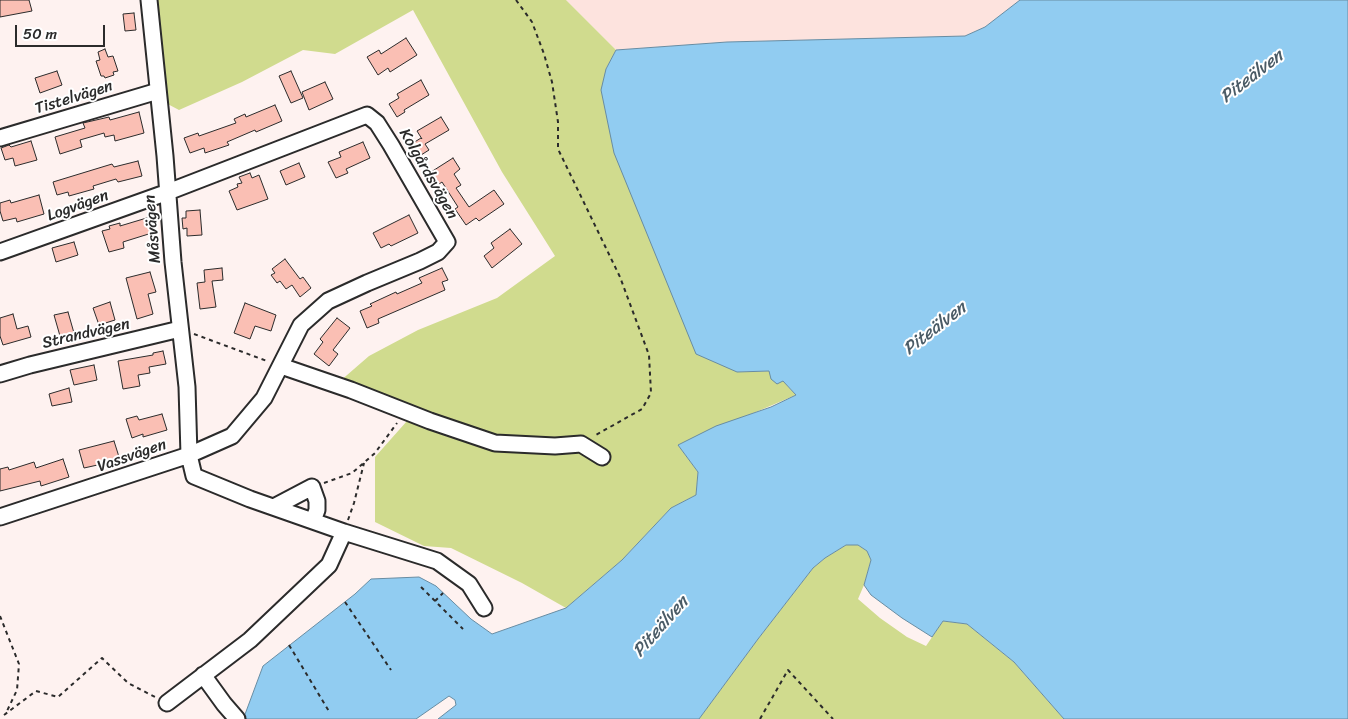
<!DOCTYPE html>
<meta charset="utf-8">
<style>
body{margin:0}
#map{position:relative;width:1348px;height:719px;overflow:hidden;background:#fef2f0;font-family:Sriracha,sans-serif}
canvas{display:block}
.scale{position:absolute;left:15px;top:25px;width:90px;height:22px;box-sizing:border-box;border:2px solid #2b2b2b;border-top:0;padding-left:6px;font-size:15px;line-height:18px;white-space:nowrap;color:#2b2b2b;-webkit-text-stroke:4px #fff;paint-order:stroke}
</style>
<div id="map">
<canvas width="1348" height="719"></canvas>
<div class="scale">50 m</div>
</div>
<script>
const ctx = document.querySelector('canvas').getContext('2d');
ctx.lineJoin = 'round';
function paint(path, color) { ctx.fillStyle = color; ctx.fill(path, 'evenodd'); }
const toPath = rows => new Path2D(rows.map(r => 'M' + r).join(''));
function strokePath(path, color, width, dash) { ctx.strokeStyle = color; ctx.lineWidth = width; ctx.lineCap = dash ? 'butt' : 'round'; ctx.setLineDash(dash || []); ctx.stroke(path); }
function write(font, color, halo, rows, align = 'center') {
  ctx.font = font + ' Sriracha,sans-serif'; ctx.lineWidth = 4; ctx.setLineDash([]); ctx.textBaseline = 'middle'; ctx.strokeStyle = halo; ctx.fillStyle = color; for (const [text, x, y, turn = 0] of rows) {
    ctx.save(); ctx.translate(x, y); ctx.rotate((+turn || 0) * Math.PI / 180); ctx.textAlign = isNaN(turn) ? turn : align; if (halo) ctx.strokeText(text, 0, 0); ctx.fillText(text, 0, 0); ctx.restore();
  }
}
paint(toPath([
 [566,0,1020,0,985,27,965,36,727,42,616,50]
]), '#fde3de');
paint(toPath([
 [152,0,566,0,616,50,606,69,737,372,770,371,783,381,796,395,678,445,698,472,696,495,671,508,622,560,566,608,522,583,451,548,424,546,375,522,375,457,415,412,339,382,369,356,418,330,497,298,555,256,502,172,413,10,335,54,303,50,242,82,179,110,162,101],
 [846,545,858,545,867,551,871,560,864,585,858,599,880,618,907,637,926,646,943,621,967,624,1014,662,1064,719,699,719,758,639,813,568,825,558]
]), '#d0db8e');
const water = toPath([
 [1020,0,1348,0,1348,719,1064,719,1014,662,967,624,943,621,932,637,902,618,871,595,864,585,871,560,867,551,858,545,846,545,825,558,813,568,758,639,699,719,438,719,456,705,455,700,449,696,416,719,247,719,244,717,263,666,355,594,371,579,419,577,436,586,471,619,492,634,566,608,622,560,671,508,696,495,698,472,678,445,716,426,771,407,796,395,783,381,777,384,771,379,769,371,737,372,696,354,614,153,601,90,606,69,616,50,727,42,965,36,985,27,1020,0]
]);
paint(water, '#91ccf1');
strokePath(water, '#688ca2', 1);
const building = toPath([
 [0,0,29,0,32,11,0,17,0,0],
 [134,13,136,30,125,31,123,14,134,13],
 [406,38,417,55,390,72,388,68,378,75,367,57,379,50,381,54,406,38],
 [105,49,108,57,113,56,118,71,113,72,114,75,105,78,104,76,101,76,96,61,100,60,98,52,105,49],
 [57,71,62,85,40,93,35,78,57,71],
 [291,71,303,98,291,103,279,76,291,71],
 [421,80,429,95,404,110,405,112,397,117,389,104,399,98,397,94,421,80],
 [325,82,333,99,309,110,302,92,325,82],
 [275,105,282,121,256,132,255,130,227,142,229,145,205,153,204,148,190,153,184,138,198,133,199,136,236,123,234,119,245,114,246,117,275,105],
 [139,112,144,133,115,141,114,135,105,137,104,133,80,140,82,147,60,154,55,137,85,128,83,123,109,117,110,120,139,112],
 [441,117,449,130,425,144,429,150,421,155,413,143,421,138,422,139,417,131,441,117],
 [31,141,37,160,15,166,13,158,5,160,1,148,9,145,11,147,31,141],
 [363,142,370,158,346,169,348,173,336,178,328,162,341,157,339,152,363,142],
 [453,158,460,169,454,174,461,185,456,188,469,207,494,190,504,204,479,221,476,218,466,225,455,209,458,207,442,182,439,184,431,172,453,158],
 [138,161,142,176,118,182,116,179,93,186,94,189,69,196,68,192,57,195,53,182,112,164,114,167,138,161],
 [299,163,305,177,286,185,280,171,299,163],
 [250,173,252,178,259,175,268,199,237,210,229,191,238,187,237,184,242,183,239,177,250,173],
 [39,195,44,214,17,222,16,218,3,221,0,211,0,203,10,200,11,203,39,195],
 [200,210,202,235,187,236,187,228,183,229,182,218,186,218,186,211,200,210],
 [409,215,418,233,391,246,389,244,381,248,373,233,409,215],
 [150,217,155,232,123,242,124,248,109,252,102,231,110,229,109,226,120,223,120,226,150,217],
 [510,229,522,244,492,268,484,256,494,248,491,243,510,229],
 [74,242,78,255,56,262,52,248,74,242],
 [285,259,300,279,303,277,311,288,300,297,292,285,286,289,280,281,277,283,271,275,275,273,272,269,285,259],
 [222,268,223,280,212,281,216,307,200,309,197,283,205,282,204,270,222,268],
 [442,268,448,280,442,282,445,290,378,319,379,323,367,328,360,311,372,306,370,304,396,292,397,294,422,283,419,278,442,268],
 [150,272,156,292,148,294,153,314,137,319,126,278,150,272],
 [110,302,115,320,99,325,93,308,110,302],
 [245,303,276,315,271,331,255,326,250,339,234,333,245,303],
 [68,312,74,333,60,336,54,315,68,312],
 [13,314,17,329,28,326,31,337,3,345,0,336,0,318,13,314],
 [337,318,350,328,333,350,338,354,329,366,314,354,323,342,320,339,337,318],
 [163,351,166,364,149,367,150,373,138,375,140,386,123,389,118,361,153,355,153,353,163,351],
 [94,365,97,380,74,385,70,370,94,365],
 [69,388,72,402,52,406,49,394,69,388],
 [162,414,167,430,143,437,143,434,132,438,126,419,137,416,139,420,162,414],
 [114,441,120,460,84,468,79,450,114,441],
 [63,459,69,477,41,486,40,481,0,491,0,469,8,467,9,470,34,462,36,468,63,459]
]);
paint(building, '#fabfb4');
strokePath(building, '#2b2b2b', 1);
const minor = toPath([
 [149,0,165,156,173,262,187,387,189,455,194,476,250,499,344,532,437,561,469,584,484,608],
 [0,138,158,91],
 [0,252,168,192,367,115,377,123,391,145,447,242,438,252,420,261,367,283,328,301,301,325,264,398,232,436,189,455,0,517],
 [281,366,351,390,430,421,495,443,555,446,581,444,602,457],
 [0,374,30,365,180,329],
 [274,507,312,487,317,501,317,510,313,521],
 [203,675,224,704,237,719],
 [167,703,250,640,329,565,344,532]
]);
strokePath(minor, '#2b2b2b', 19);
strokePath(toPath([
 [516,0,532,22,544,54,552,82,558,122,558,149,620,277,649,355,651,393,642,409,594,436],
 [194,334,267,361],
 [324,483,352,473,375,453,397,423],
 [348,520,354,503,364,463],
 [421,587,463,629],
 [435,601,443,593],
 [345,602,391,670],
 [0,616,19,664,17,690,7,711],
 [289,645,330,713],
 [4,715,36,691,58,697,102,658,128,683,155,697],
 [760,719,788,670,833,719]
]), '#2b2b2b', 2, [4, 4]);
strokePath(minor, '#fff', 15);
write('16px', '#2b2b2b', '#fff', [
 ["Tistelvägen",74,98,-17],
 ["Kolgårdsvägen",428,174,60],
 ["Logvägen",78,206,-20],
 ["Måsvägen",153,229,-95],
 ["Strandvägen",86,334,-13],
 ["Vassvägen",132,456,-19]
]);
write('italic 18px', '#4a5b66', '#fff', [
 ["Piteälven",1252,77,-38],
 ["Piteälven",935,329,-38],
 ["Piteälven",661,627,-49]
]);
</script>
